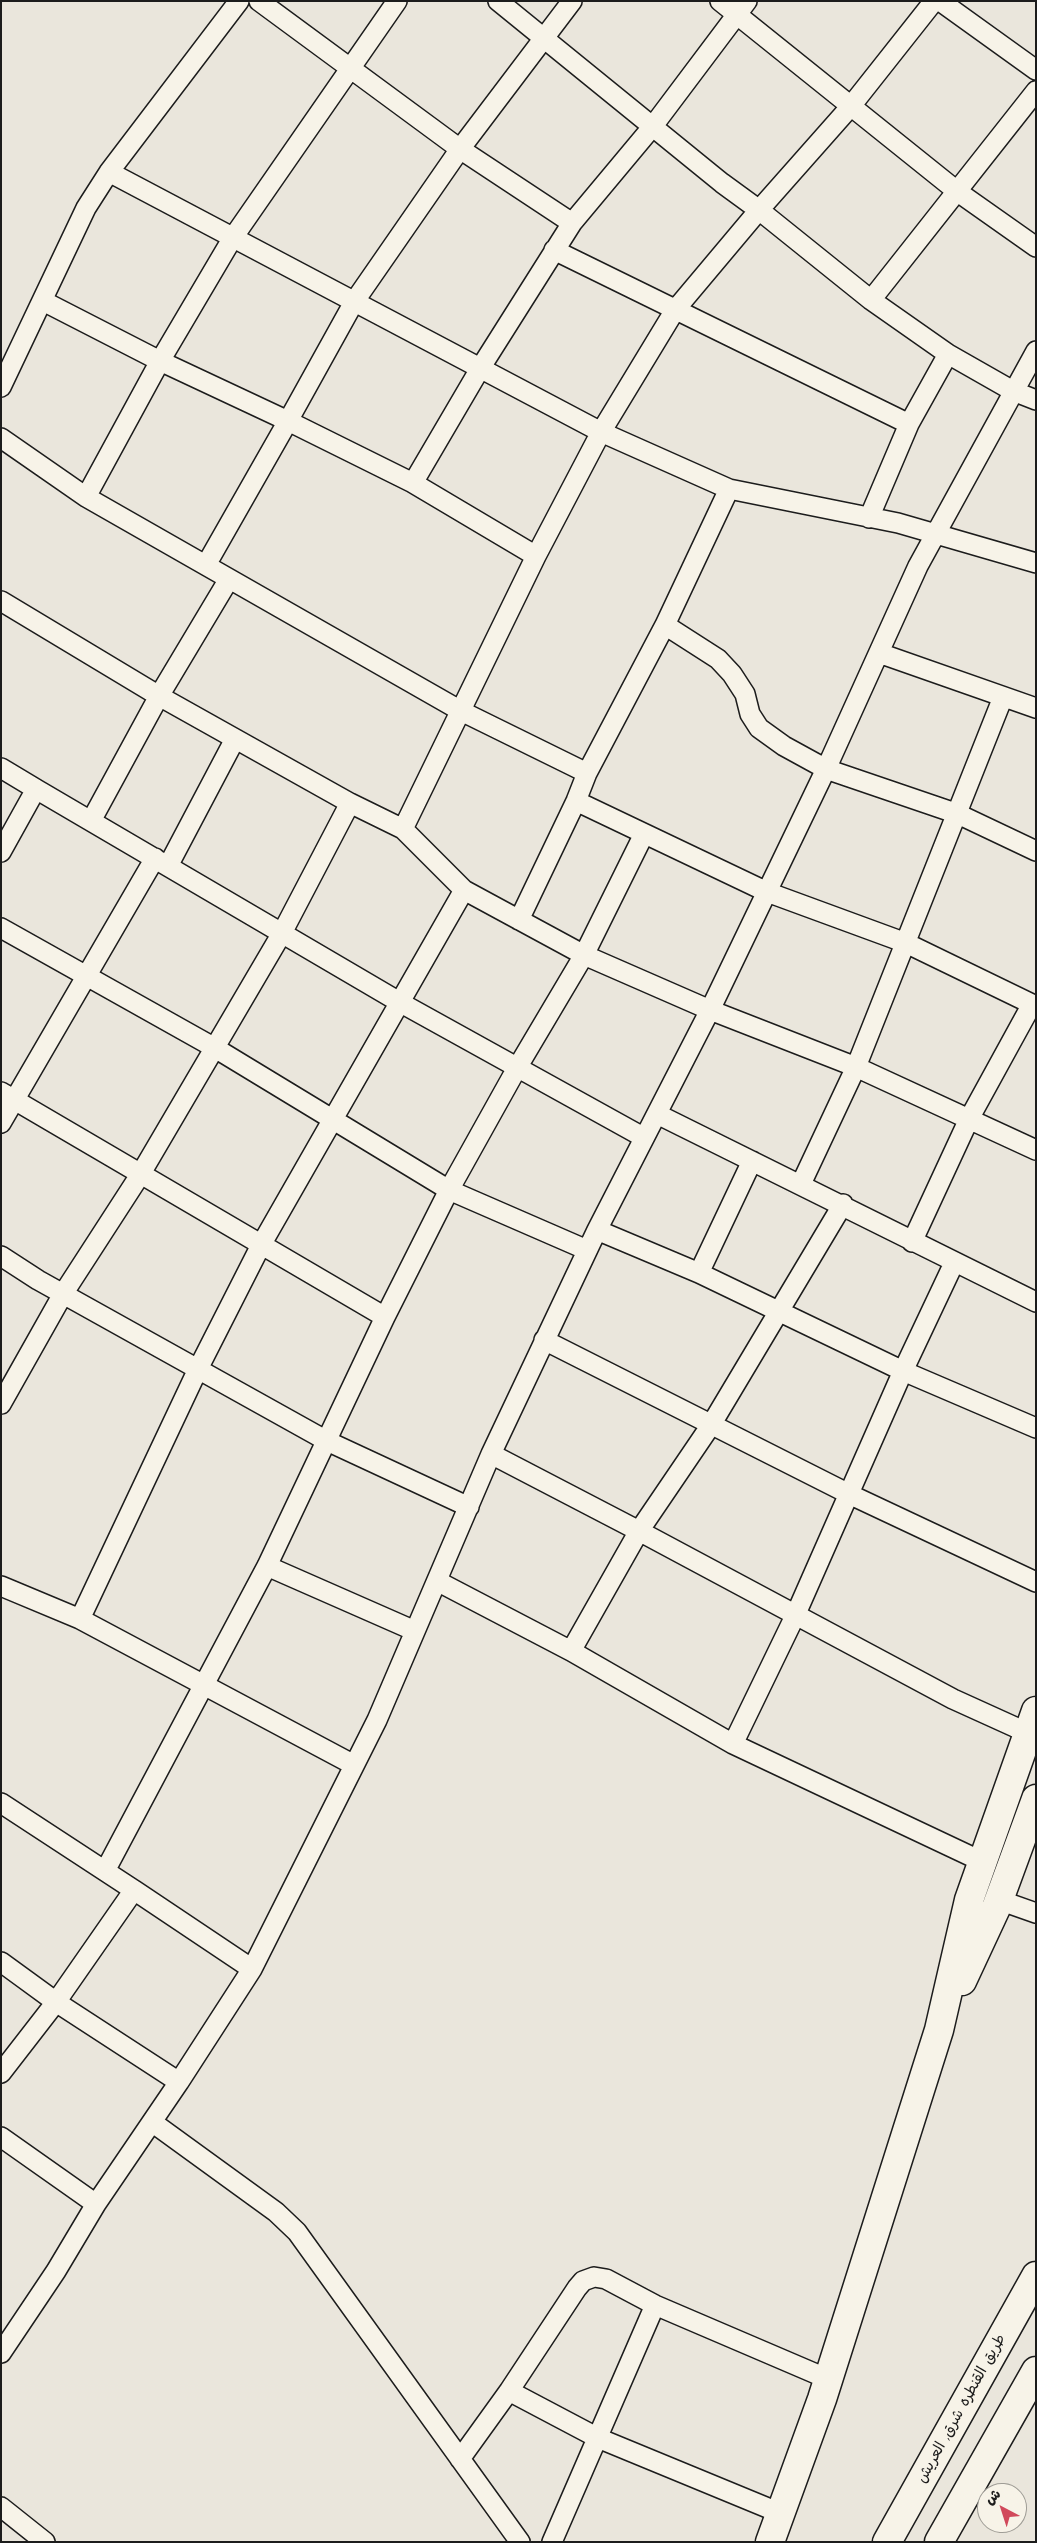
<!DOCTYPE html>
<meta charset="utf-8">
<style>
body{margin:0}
#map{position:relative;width:1037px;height:2543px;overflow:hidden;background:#eae6dc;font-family:"Architects Daughter","Playpen Sans Arabic",sans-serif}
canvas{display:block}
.frame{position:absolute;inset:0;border:2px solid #1c1c1c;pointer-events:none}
.north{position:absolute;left:977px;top:2483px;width:50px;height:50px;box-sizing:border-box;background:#f7f3e8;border:1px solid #9f9d96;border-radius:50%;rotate:320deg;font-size:14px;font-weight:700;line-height:20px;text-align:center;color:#1c1c1c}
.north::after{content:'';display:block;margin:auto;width:18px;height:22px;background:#d1495b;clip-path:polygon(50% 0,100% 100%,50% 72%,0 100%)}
</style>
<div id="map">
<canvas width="1037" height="2543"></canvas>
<div class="frame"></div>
<div class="north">ش</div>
</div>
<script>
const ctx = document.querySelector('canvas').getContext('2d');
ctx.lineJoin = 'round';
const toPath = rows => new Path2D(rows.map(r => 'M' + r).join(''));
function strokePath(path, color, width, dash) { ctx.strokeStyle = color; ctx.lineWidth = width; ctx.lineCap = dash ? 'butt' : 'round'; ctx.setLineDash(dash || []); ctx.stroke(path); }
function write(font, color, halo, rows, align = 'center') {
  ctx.font = font + ' "Architects Daughter","Playpen Sans Arabic",sans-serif'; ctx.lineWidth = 5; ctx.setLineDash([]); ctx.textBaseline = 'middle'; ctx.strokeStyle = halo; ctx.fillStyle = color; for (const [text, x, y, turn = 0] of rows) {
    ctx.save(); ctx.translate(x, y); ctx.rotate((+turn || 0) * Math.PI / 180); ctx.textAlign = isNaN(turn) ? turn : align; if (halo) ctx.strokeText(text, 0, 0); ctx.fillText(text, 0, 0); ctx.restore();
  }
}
const street = toPath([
 [259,1,460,149,572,223],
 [498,1,722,183,759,210,871,300,948,354,1013,391,1036,400],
 [572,1,460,149,354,302,288,421,413,483,481,367,572,223,653,126,747,1],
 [720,1,958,192,1036,247],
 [934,1,851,106,759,210,675,310,601,432,536,556,403,829,464,890,584,955,710,1010,856,1067,1036,1150],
 [940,1,1036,70],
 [109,172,601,432,729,489,898,523,1036,563],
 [554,250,909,424],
 [871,300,1036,91],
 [43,301,160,361,288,421,206,565],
 [1,387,86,208,109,172,239,1],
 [1,438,86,497,461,711,587,773],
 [413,483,536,556],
 [729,489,665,625,718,659,732,674,745,694,750,714,759,728,784,746,826,769,958,814,1036,851],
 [86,497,160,361,232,239,397,1],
 [869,518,909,424,948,354],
 [1,601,159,696,350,803,403,829],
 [879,653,1036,708],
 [1,768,36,789],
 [576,801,767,892,906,943,1036,1006],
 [91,821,159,696,229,579],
 [1,852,36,789,401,1003,643,1137],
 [168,866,235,739],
 [519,920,576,801,587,773,665,625],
 [1,928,215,1048,449,1190,587,1250],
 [1,1092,385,1317],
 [657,1114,1036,1302],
 [1,1123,155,858],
 [801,1184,856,1067,1003,697],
 [597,1230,699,1273,903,1371,1036,1428],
 [912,1242,969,1119,1032,1004],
 [1,1256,38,1280,327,1441,469,1507],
 [699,1273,752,1161],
 [544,1340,851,1495,1036,1582],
 [1,1404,63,1294,140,1175,282,933,350,803],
 [491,1454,639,1531,953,1699,1028,1733],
 [267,1566,415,1631],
 [437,1581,571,1651,733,1744,983,1862],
 [1,1586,80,1619,354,1765],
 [80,1619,198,1369,261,1245,464,890],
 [571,1651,639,1531,711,1425,843,1204],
 [733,1744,795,1616,903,1371,954,1263],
 [1,1803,134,1890],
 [105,1871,267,1566,385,1317,449,1190,517,1068,584,955,644,834],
 [999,1900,1036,1913],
 [1,1962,56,2002,179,2082],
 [1,2073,56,2002,134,1890,252,1969],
 [152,2122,276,2212,297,2232,520,2542],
 [1,2137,96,2204],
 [1,2353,56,2271,96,2204,179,2082,252,1969,377,1720,491,1454,597,1230,710,1010,826,769,918,566,1036,351],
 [509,2391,598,2438,780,2513],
 [460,2459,509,2391,577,2288,583,2281,594,2277,606,2279,655,2305,828,2379],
 [1,2507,45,2542],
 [552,2542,655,2305]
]);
const secondary = toPath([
 [962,1981,996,1908,1036,1799],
 [770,2542,822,2399,939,2030,969,1900,1036,1711]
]);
const highway = toPath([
 [887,2542,1036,2276],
 [939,2542,1036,2371]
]);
strokePath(street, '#1c1c1c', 22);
strokePath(secondary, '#1c1c1c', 31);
strokePath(highway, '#1c1c1c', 31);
strokePath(street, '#f7f3e8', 19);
strokePath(secondary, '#f7f3e8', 28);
strokePath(highway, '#f7f3e8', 28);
write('15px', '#1c1c1c', '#f7f3e8', [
 ["طريق القنطره شرق, العريش",962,2409,-61]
]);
</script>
